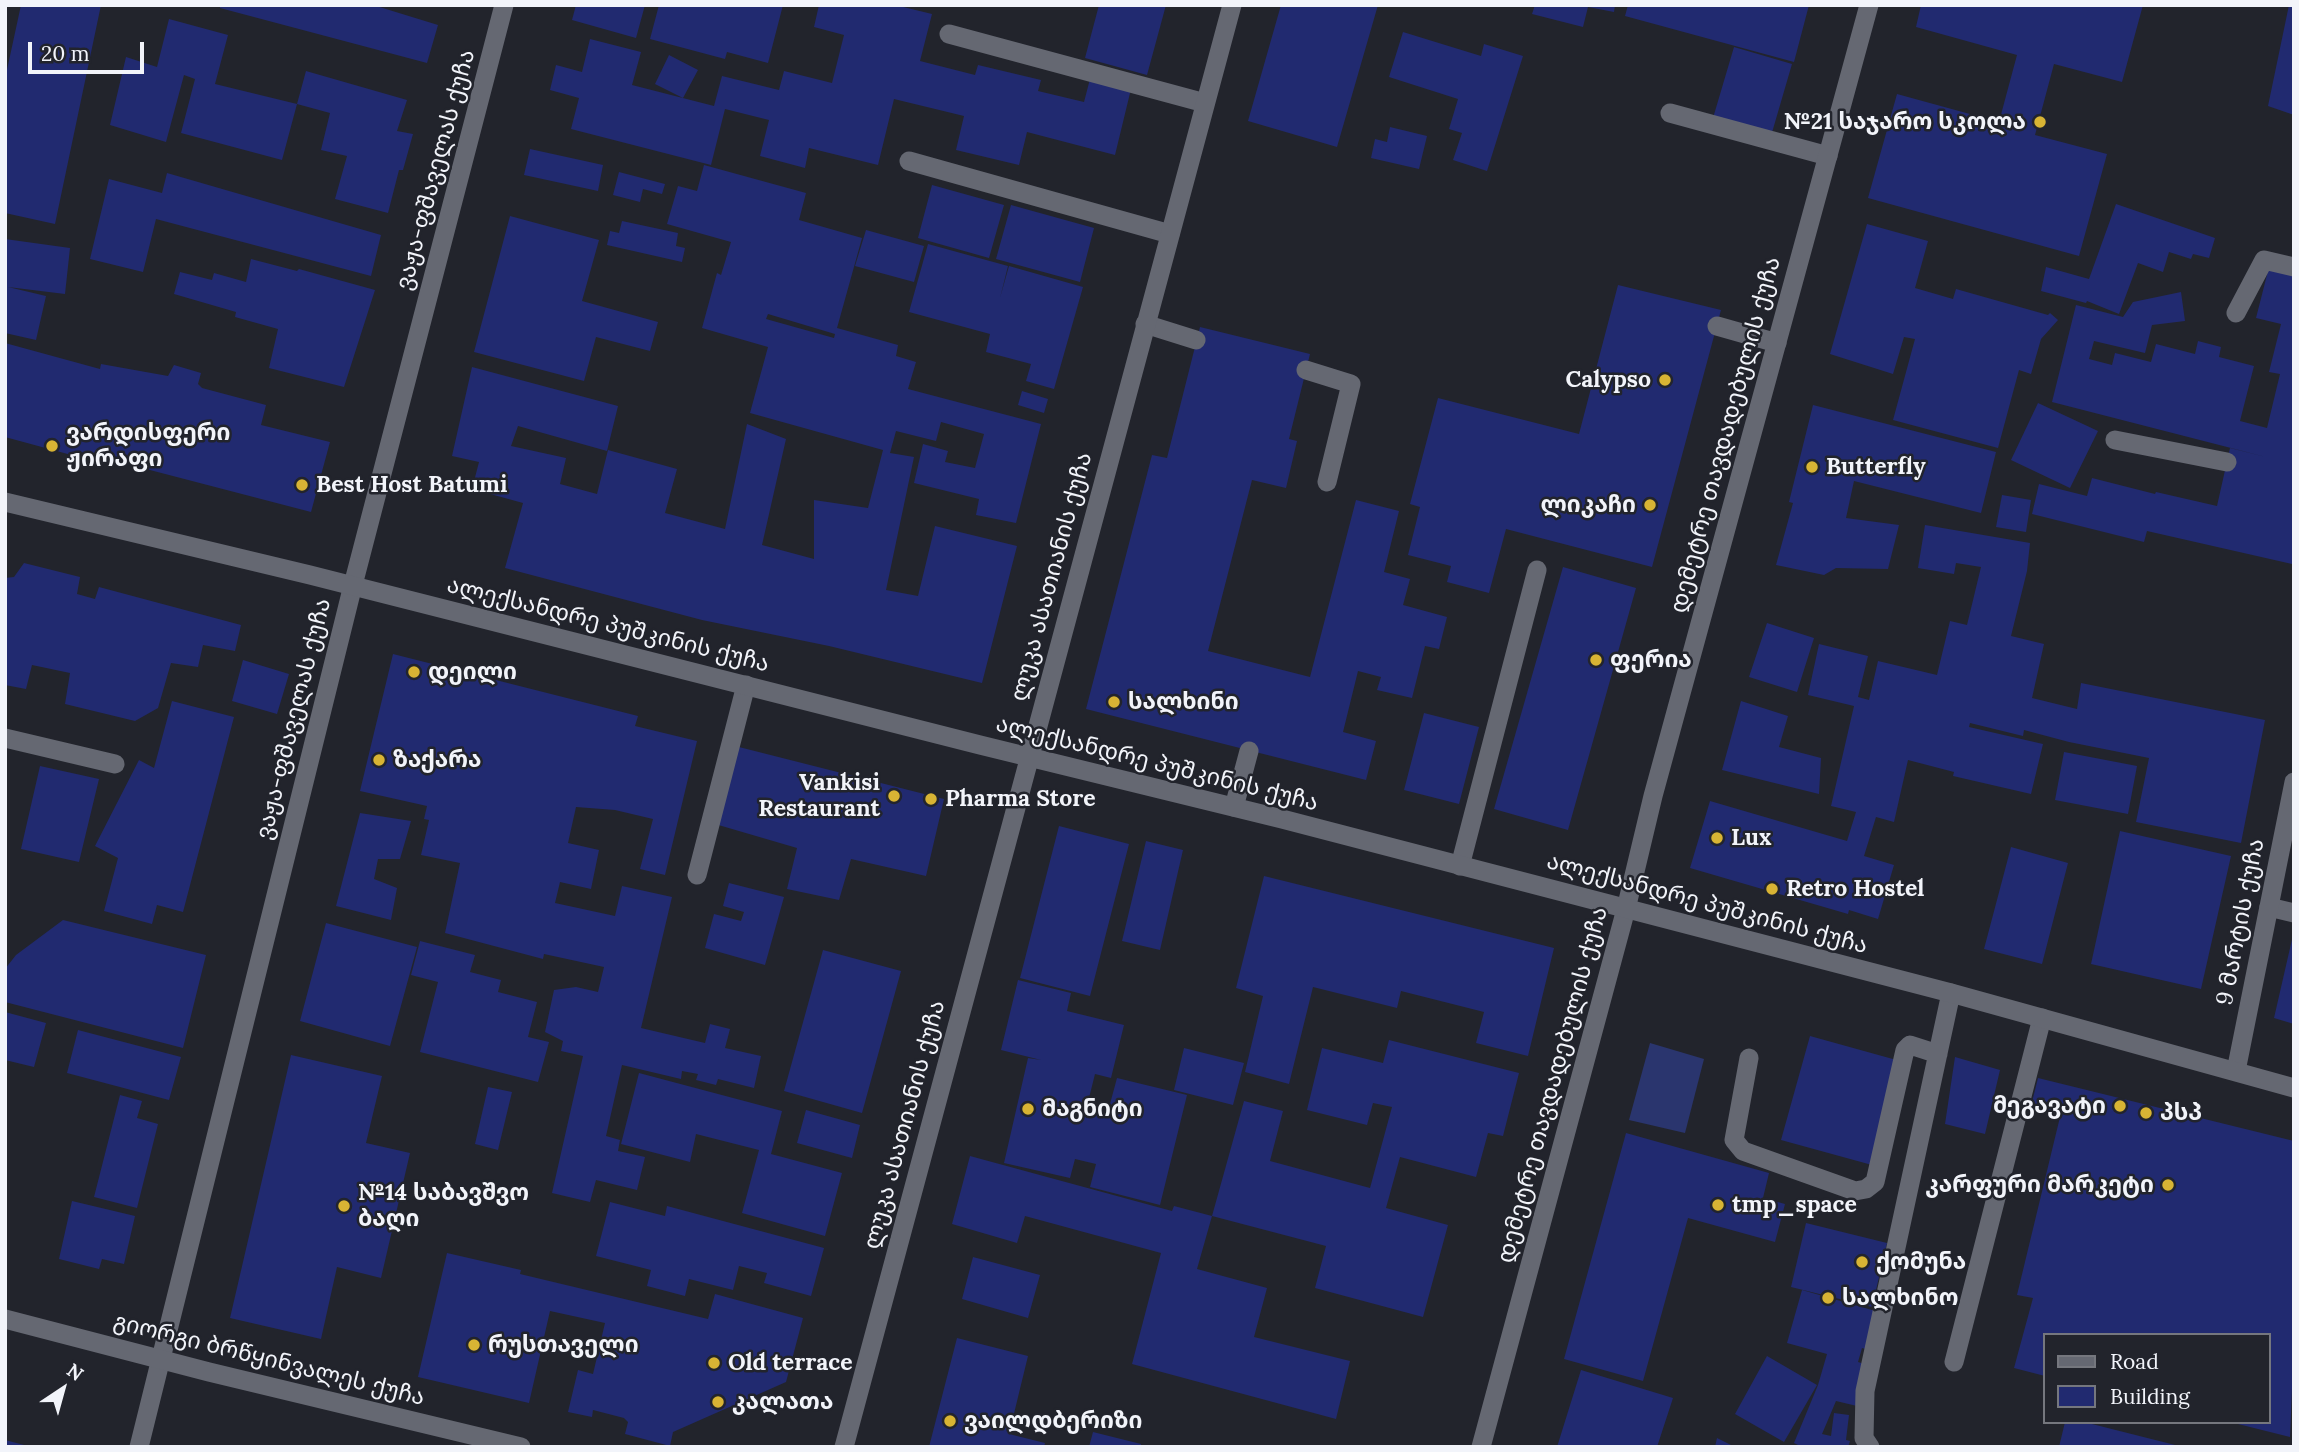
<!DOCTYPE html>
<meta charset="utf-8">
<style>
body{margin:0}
#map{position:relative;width:2299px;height:1452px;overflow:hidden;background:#22242c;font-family:Lora,serif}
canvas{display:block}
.frame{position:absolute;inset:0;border:7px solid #f2f4fa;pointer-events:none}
.legend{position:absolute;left:2043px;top:1333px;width:228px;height:91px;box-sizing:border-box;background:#22242c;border:2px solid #75777e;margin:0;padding:9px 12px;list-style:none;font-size:21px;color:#f2f4fa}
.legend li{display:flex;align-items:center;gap:14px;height:35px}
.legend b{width:35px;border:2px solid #75777e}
.north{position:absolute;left:28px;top:1354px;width:70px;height:70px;-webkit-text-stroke:5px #22242c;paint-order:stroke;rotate:36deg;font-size:19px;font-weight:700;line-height:28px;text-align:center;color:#f2f4fa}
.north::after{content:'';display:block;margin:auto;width:24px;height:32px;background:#f2f4fa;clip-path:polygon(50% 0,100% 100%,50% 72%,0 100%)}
.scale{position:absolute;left:28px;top:42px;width:116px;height:32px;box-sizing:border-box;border:4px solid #f2f4fa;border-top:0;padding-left:9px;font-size:21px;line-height:24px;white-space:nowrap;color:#f2f4fa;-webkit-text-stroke:5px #22242c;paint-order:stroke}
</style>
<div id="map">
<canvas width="2299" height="1452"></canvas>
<div class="frame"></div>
<ul class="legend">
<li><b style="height:9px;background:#656872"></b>Road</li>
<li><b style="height:19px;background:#212a70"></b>Building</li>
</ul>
<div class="north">N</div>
<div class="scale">20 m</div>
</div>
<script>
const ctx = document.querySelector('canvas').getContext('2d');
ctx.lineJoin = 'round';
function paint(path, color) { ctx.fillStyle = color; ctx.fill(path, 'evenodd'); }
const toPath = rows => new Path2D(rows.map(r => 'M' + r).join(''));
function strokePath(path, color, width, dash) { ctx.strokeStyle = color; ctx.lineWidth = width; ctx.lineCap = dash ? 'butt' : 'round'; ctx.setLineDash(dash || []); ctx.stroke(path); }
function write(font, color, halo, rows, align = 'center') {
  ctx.font = font + ' Lora,"Noto Sans Georgian",serif'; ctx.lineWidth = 5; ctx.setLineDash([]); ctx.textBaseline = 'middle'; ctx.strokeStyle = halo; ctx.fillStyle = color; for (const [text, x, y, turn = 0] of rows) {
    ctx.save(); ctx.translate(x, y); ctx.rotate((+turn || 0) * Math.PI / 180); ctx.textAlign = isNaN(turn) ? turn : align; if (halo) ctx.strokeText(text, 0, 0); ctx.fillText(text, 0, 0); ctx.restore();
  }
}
paint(toPath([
 [1650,1043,1704,1059,1685,1133,1629,1120]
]), '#2a356e');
paint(toPath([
 [21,5,101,5,55,224,5,213,5,79],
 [220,5,373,5,438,25,427,63,220,8],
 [576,5,645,5,636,38,572,20],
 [659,5,783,5,768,63,727,52,725,59,650,39],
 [819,5,895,5,932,14,920,61,975,75,978,65,1041,80,1038,91,1084,102,1090,79,1131,89,1115,155,1027,132,1019,165,956,150,964,116,894,99,878,165,809,148,805,168,760,156,769,120,725,109,711,165,571,129,579,98,550,90,556,65,582,72,590,39,641,52,632,85,714,106,722,76,779,90,784,71,832,83,844,35,814,27],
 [1099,5,1166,5,1147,75,1085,58],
 [1281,5,1378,5,1337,147,1248,121],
 [1535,5,1615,5,1614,12,1588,7,1583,27,1532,14],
 [1628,5,1809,5,1794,62,1625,16],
 [1921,5,2143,5,2122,82,2054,64,2035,135,2107,154,2079,256,1868,198,1897,94,1999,122,2017,55,1916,27],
 [2289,5,2294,5,2294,115,2268,106],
 [169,19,228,35,215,84,297,104,282,160,181,133,195,79,184,75,166,142,110,125,126,57,157,67],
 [1403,32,1481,56,1484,44,1523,56,1487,171,1453,160,1462,133,1449,129,1458,99,1389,77],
 [1734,47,1792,64,1771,136,1713,118],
 [669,55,698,70,683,98,655,84],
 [306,71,407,100,397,131,413,134,403,170,399,170,388,213,335,199,347,156,321,150,330,113,297,104],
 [1390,127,1427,136,1419,169,1371,158,1375,139,1387,142],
 [530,149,603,165,598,191,524,175],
 [704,165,806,193,799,220,862,238,837,328,898,345,896,356,916,362,908,389,1041,424,1016,523,976,515,979,499,914,483,923,444,948,451,945,462,975,468,984,434,941,422,936,441,896,431,890,453,914,457,886,590,918,596,935,526,1017,546,982,683,829,646,702,620,505,568,523,503,472,489,479,462,452,456,472,367,618,406,607,451,518,426,511,446,566,458,560,484,597,494,608,450,677,469,665,513,725,529,747,424,786,439,762,545,814,559,814,500,868,508,883,450,750,413,768,347,702,328,717,273,721,275,731,242,667,224,678,186,697,191],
 [768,314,835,334,834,338,766,319],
 [619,172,665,184,662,194,643,189,640,202,613,195],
 [167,173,381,235,371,276,156,219,143,272,90,259,109,179,162,193],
 [932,185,1004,205,989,258,918,238],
 [2116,204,2215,238,2209,258,2193,254,2191,259,2169,252,2163,272,2138,263,2119,314,2087,301,2086,303,2041,291,2046,267,2089,279],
 [1011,205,1094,228,1080,282,996,259],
 [510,216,599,240,582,301,658,322,650,351,596,337,584,381,474,352],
 [622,221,678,233,676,246,685,248,682,262,607,245,610,231,619,233],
 [1867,224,1928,241,1915,288,1953,299,1956,289,2048,315,2050,313,2058,320,2041,339,2031,374,2019,370,1998,448,1893,420,1915,339,1904,337,1893,374,1830,354],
 [866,230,924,246,914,282,855,266],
 [5,239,70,248,65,294,8,287,46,296,36,340,5,333],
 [928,244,1008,266,1000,298,1009,266,1083,287,1054,389,1026,381,1031,364,986,352,990,334,909,312],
 [251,259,297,271,299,269,375,290,344,387,269,368,278,329,235,317,236,312,174,294,180,272,212,280,214,273,246,282],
 [2269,267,2294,270,2292,564,2147,531,2144,542,2032,514,2039,484,2087,496,2092,478,2155,494,2156,492,2217,506,2230,448,2266,457,2052,402,2076,305,2123,317,2133,302,2181,292,2185,321,2152,325,2145,353,2094,341,2089,359,2112,365,2115,353,2151,362,2156,344,2195,354,2198,341,2221,347,2219,357,2254,366,2240,421,2267,428,2280,374,2269,372,2281,324,2256,318],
 [1618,285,1721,310,1652,567,1506,529,1489,593,1447,582,1451,566,1408,555,1420,507,1410,504,1438,398,1579,434],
 [1200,327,1310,354,1289,439,1297,441,1286,488,1252,480,1208,651,1310,677,1356,500,1399,511,1384,572,1410,579,1403,605,1447,617,1439,649,1425,646,1412,698,1377,690,1381,677,1358,671,1343,732,1376,741,1366,780,1086,709,1152,455,1167,458],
 [5,343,100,369,101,364,168,376,174,365,201,373,198,384,202,388,266,405,261,425,330,442,311,512,77,451,75,456,5,437],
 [1022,391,1048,399,1044,413,1018,405],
 [2038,403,2098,431,2070,488,2011,460],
 [1813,405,1996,452,1981,513,1854,481,1846,518,1899,525,1888,569,1836,568,1824,575,1776,565,1793,503,1789,502],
 [2002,495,2031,500,2026,532,1996,527],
 [1925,525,2030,543,2027,571,2011,636,2044,644,2032,698,2077,709,2081,683,2265,720,2241,843,2136,822,2149,758,2069,742,2024,730,2023,736,1970,723,1969,727,2043,744,2031,794,1953,776,1954,772,1908,760,1894,822,1876,817,1864,856,1894,865,1878,919,1849,910,1848,914,1690,868,1710,801,1847,841,1856,812,1831,806,1854,706,1808,695,1819,644,1868,656,1858,697,1869,700,1878,661,1937,675,1950,621,1967,625,1981,567,1956,563,1954,574,1918,568],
 [24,563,80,577,77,594,95,599,99,587,241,625,235,651,203,645,198,667,171,663,158,708,135,721,65,704,70,673,32,665,26,689,5,685,5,578,14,577],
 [1563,567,1636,588,1568,830,1494,809],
 [1767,623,1814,638,1797,692,1749,677],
 [393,654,638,716,635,726,697,741,665,875,640,869,653,819,615,810,576,807,568,843,599,850,591,889,560,882,555,903,615,916,622,886,672,897,641,1028,705,1043,710,1024,730,1029,725,1048,761,1056,754,1088,718,1079,716,1085,696,1080,698,1074,682,1071,681,1079,622,1065,606,1136,620,1140,618,1151,645,1157,637,1190,596,1180,590,1202,552,1193,583,1056,561,1051,563,1041,545,1032,554,990,576,987,598,992,604,967,544,954,543,959,445,933,460,863,421,855,429,820,424,819,427,806,360,791],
 [243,660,289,674,277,714,232,701],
 [172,701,234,717,183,912,157,905,152,924,104,911,118,858,95,846,139,760,154,768],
 [1741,701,1788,716,1779,747,1821,758,1819,794,1722,770],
 [1424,713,1479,727,1459,804,1404,790],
 [735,746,944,799,926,876,851,859,839,900,787,889,797,848,715,824],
 [2064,752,2137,766,2128,814,2055,800],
 [40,766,99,779,79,862,21,849],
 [360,813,411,821,400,859,378,859,374,879,397,888,391,920,336,906],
 [1059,826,1129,844,1090,996,1020,978],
 [2120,831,2231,856,2201,989,2091,964],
 [1146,841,1183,850,1160,950,1122,941],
 [2011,847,2068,863,2042,964,1984,949],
 [1264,876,1554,948,1528,1056,1476,1043,1484,1012,1401,991,1397,1008,1313,987,1289,1084,1245,1072,1263,996,1236,988],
 [729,883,784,897,765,965,705,948,714,914,741,921,744,912,723,906],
 [63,920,206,955,183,1048,5,1002,5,969,16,955],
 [326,923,417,947,390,1046,300,1021],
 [2293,935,2294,935,2294,1024,2274,1018],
 [420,941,475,955,470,972,501,980,498,992,537,1002,528,1037,549,1042,538,1082,420,1052,438,982,411,975],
 [823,950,901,971,862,1113,784,1091],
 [1018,980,1071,993,1067,1011,1124,1025,1111,1078,1095,1074,1086,1110,1107,1115,1117,1078,1187,1095,1160,1205,1090,1187,1096,1164,1075,1159,1070,1178,1004,1163,1028,1058,1041,1060,1001,1050],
 [5,1012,46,1023,34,1067,5,1060],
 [78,1030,181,1057,169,1100,67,1073],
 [1810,1036,1900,1061,1872,1165,1781,1140],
 [1389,1040,1519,1073,1503,1136,1488,1133,1476,1177,1400,1157,1386,1208,1448,1225,1423,1317,1315,1288,1326,1246,1212,1216,1244,1101,1283,1111,1270,1161,1370,1188,1392,1107,1373,1103,1367,1125,1307,1110,1322,1048,1383,1063],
 [1184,1048,1244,1063,1233,1105,1174,1090],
 [291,1055,382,1076,366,1143,410,1153,381,1278,337,1267,321,1339,230,1318],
 [1955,1057,2000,1070,1985,1134,1945,1124],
 [639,1073,782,1111,771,1154,842,1173,825,1236,742,1213,759,1150,696,1134,690,1162,621,1144],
 [2038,1078,2294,1141,2294,1340,2290,1437,2234,1423,2269,1422,2269,1335,2045,1335,2045,1376,2014,1368,2033,1298,2017,1295,2060,1117,2030,1110],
 [488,1087,512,1092,498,1150,475,1144],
 [120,1095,142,1101,137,1118,158,1124,137,1208,94,1197],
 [806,1110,860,1125,852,1158,797,1143],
 [1626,1133,1769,1173,1763,1198,1785,1204,1775,1242,1688,1218,1643,1381,1564,1359],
 [970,1156,1172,1211,1174,1206,1212,1216,1197,1269,1267,1288,1254,1337,1350,1361,1336,1419,1132,1364,1161,1253,1025,1216,1017,1243,952,1224],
 [72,1201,135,1216,124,1264,102,1259,99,1269,59,1259],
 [610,1202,665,1216,667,1206,824,1248,811,1296,764,1283,767,1273,739,1266,733,1290,689,1279,685,1296,647,1286,651,1270,596,1256],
 [1806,1223,1887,1243,1872,1307,1791,1287],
 [447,1253,521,1270,520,1274,708,1319,715,1294,803,1318,786,1382,673,1432,670,1446,625,1434,628,1422,624,1418,593,1410,592,1417,568,1412,578,1370,593,1374,605,1323,550,1311,529,1403,418,1377],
 [973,1257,1040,1275,1028,1318,962,1299],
 [1802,1290,1879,1312,1869,1350,1862,1348,1858,1362,1868,1365,1857,1406,1836,1401,1822,1434,1831,1436,1834,1413,1849,1415,1846,1440,1850,1441,1848,1447,1802,1447,1794,1443,1818,1385,1827,1354,1787,1343],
 [957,1338,1028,1356,1009,1434,1045,1443,1044,1447,929,1447],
 [1767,1356,1817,1385,1784,1442,1735,1414],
 [1581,1370,1673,1398,1657,1447,1557,1447],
 [2065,1422,2084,1422,2183,1447,2059,1447],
 [1093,1432,1141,1444,1141,1447,1089,1447],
 [1717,1438,1735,1447,1715,1447],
 [5,1440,28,1446,28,1447,5,1447]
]), '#212a70');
strokePath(toPath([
 [949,34,1205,103],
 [1670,113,1828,156],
 [909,161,1170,234],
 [2236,313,2264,260,2294,267],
 [1145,324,1196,340],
 [1717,326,1777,343],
 [1306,370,1351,384,1327,482],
 [2115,440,2227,462],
 [5,738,115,764],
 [1234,807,1249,751],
 [1460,866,1537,570],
 [697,875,746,685],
 [2269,907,2294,913],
 [1749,1058,1734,1140,1743,1151,1855,1191,1866,1189,1875,1182,1905,1050,1910,1045,1938,1054],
 [1954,1362,2042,1018],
 [1870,1447,1864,1438,1865,1391,1951,993]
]), '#656872', 19);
strokePath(toPath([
 [2236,1071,2294,782],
 [139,1447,353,585,504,5],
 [1481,1447,1626,909,1653,796,1869,5]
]), '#656872', 19);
strokePath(toPath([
 [5,502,310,575,980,745,1282,819,1951,993,2294,1088],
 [5,1319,209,1372,521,1447],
 [844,1447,1232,5]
]), '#656872', 19);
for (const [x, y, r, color] of [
 [2040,122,7,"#d8b434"],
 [1665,380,7,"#d8b434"],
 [52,446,7,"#d8b434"],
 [1812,467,7,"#d8b434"],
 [302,485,7,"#d8b434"],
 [1650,505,7,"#d8b434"],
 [1596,660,7,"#d8b434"],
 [414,672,7,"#d8b434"],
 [1114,702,7,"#d8b434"],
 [379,760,7,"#d8b434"],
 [894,796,7,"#d8b434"],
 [931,799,7,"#d8b434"],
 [1717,838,7,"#d8b434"],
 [1772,889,7,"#d8b434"],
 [2120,1106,7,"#d8b434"],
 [1028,1109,7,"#d8b434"],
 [2146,1113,7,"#d8b434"],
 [2168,1185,7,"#d8b434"],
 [1718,1205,7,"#d8b434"],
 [344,1206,7,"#d8b434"],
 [1862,1262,7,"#d8b434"],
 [1828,1298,7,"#d8b434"],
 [474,1345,7,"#d8b434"],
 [714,1363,7,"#d8b434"],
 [718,1402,7,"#d8b434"],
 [950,1421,7,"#d8b434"]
]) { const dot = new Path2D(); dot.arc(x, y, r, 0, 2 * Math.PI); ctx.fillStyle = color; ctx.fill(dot); strokePath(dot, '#22242c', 2.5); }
write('bold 23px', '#f2f4fa', '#22242c', [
 ["№21 საჯარო სკოლა",2026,122,"right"],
 ["Calypso",1651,380,"right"],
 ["ვარდისფერი",66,433],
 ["ჟირაფი",66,459],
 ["Butterfly",1826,467],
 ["Best Host Batumi",316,485],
 ["ლიკაჩი",1636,505,"right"],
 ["ფერია",1610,660],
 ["დეილი",428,672],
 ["სალხინი",1128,702],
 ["ზაქარა",393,760],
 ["Vankisi",880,783,"right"],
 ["Restaurant",880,809,"right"],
 ["Pharma Store",945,799],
 ["Lux",1731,838],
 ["Retro Hostel",1786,889],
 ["მეგავატი",2106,1106,"right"],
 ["მაგნიტი",1042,1109],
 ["პსპ",2160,1113],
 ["კარფური მარკეტი",2154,1185,"right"],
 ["№14 საბავშვო",358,1193],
 ["ბაღი",358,1219],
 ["tmp_space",1732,1205],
 ["ქომუნა",1876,1262],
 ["სალხინო",1842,1298],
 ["რუსთაველი",488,1345],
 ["Old terrace",728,1363],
 ["კალათა",732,1402],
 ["ვაილდბერიზი",964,1421]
], 'left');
write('23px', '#f2f4fa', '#22242c', [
 ["ვაჟა-ფშაველას ქუჩა",436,170,-75],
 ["დემეტრე თავდადებულის ქუჩა",1726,435,-75],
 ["ლუკა ასათიანის ქუჩა",1052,577,-75],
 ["ალექსანდრე პუშკინის ქუჩა",608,625,14],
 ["ვაჟა-ფშაველას ქუჩა",294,719,-76],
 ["ალექსანდრე პუშკინის ქუჩა",1157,764,14],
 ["ალექსანდრე პუშკინის ქუჩა",1707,904,15],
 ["9 მარტის ქუჩა",2241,922,-79],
 ["დემეტრე თავდადებულის ქუჩა",1553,1085,-75],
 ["ლუკა ასათიანის ქუჩა",905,1125,-75],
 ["გიორგი ბრწყინვალეს ქუჩა",269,1360,14]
]);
</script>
